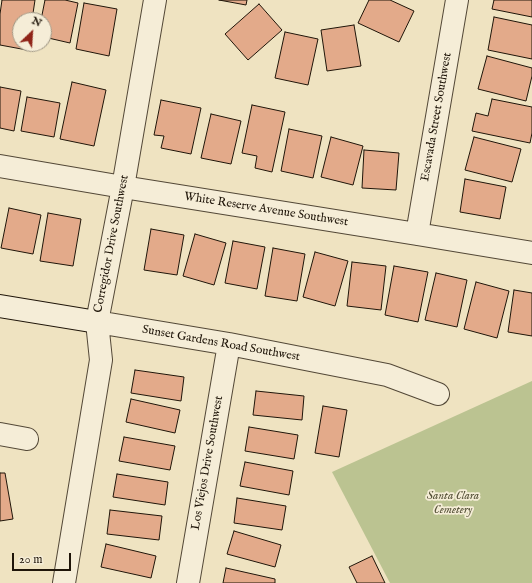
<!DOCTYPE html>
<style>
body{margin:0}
#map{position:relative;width:532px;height:583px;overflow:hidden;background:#efe3c1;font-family:"IM FELL English",serif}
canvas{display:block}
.north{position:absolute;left:12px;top:12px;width:40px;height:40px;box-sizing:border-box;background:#f5edd7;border:1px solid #9f9785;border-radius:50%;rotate:25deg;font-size:11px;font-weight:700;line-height:16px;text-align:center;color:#1f1509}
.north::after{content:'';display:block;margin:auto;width:14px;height:18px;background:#8f2418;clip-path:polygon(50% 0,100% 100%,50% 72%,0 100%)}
.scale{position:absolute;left:12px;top:553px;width:59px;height:18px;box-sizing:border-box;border:2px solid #1f1509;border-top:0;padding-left:5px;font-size:12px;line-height:14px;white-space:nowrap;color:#1f1509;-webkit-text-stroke:3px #f5edd7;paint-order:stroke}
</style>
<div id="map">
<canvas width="532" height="583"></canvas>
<div class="north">N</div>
<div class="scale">20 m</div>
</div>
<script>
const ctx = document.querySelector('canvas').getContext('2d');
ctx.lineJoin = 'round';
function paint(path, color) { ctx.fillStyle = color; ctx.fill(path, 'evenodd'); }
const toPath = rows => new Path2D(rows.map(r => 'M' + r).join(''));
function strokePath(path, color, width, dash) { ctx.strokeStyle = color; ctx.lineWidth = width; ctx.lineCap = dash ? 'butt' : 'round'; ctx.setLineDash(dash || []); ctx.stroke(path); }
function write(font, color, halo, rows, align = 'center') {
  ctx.font = font + ' "IM FELL English",serif'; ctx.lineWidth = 3.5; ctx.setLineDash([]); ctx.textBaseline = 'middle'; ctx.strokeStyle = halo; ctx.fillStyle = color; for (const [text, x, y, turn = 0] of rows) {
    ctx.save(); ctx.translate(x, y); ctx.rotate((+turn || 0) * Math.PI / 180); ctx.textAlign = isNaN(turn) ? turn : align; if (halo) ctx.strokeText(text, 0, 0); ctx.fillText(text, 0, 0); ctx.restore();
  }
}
paint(toPath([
 [532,381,532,583,390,583,332,472]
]), '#bbc391');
const building = toPath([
 [2,0,35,0,32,20,20,20,20,44,28,44,27,50,0,45,0,14,2,0],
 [45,0,65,0,78,3,70,43,44,37,44,20,41,20,45,0],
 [219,0,247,0,246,5,219,0],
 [369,0,390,0,414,11,399,42,358,23,369,0],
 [494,0,532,0,532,17,492,9,494,0],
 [84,3,117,9,109,56,76,49,84,3],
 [259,4,282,30,248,60,225,34,259,4],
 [494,17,532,25,532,59,488,50,494,17],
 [354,25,361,66,327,71,321,30,354,25],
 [285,32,318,39,308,85,275,78,285,32],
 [487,56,532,68,532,76,526,101,478,89,487,56],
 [72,82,106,90,94,146,60,139,72,82],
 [0,87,21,91,14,131,0,128,0,87],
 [27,97,60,103,54,137,21,131,27,97],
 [492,99,532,107,532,133,530,143,472,131,476,113,488,116,492,99],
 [161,100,201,108,191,154,161,148,164,136,154,135,161,100],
 [252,105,285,112,272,172,255,168,257,156,242,153,252,105],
 [211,114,241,121,231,164,201,158,211,114],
 [289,129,322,136,313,178,281,171,289,129],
 [331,137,363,146,353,185,321,177,331,137],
 [474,137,521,149,512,182,465,170,474,137],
 [364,150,399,153,396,190,362,188,364,150],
 [465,179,506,187,500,219,460,212,465,179],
 [9,208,41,215,33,254,1,248,9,208],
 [48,213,81,219,73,266,40,261,48,213],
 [151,229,184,235,177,275,144,270,151,229],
 [195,234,226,243,214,285,183,276,195,234],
 [233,241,265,247,257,289,225,283,233,241],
 [273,248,305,254,297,301,265,296,273,248],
 [315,252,348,261,335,306,303,297,315,252],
 [352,262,386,266,381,310,347,306,352,262],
 [394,266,428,272,418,322,385,315,394,266],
 [436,273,467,280,457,327,425,320,436,273],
 [476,282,509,291,497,338,464,329,476,282],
 [514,290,532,293,532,336,508,332,514,290],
 [135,370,184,377,181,401,131,393,135,370],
 [256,391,304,396,302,420,253,415,256,391],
 [131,399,180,410,175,433,126,422,131,399],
 [323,406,347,410,339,457,315,453,323,406],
 [249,427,298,435,294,459,245,451,249,427],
 [124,437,175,446,170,470,119,461,124,437],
 [245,462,293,471,289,495,240,486,245,462],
 [0,473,5,473,13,519,0,521,0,473],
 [117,474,168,482,165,505,113,497,117,474],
 [237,498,286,506,282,530,234,523,237,498],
 [110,510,162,516,159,540,107,534,110,510],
 [234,531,281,545,275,567,227,554,234,531],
 [106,544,156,556,151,578,101,567,106,544],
 [372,556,385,583,357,583,349,567,372,556],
 [226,568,275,579,275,583,223,583,226,568]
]);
paint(building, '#e3aa8a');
strokePath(building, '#1f1509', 1);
const street = toPath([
 [0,166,123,187,417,234,532,253],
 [417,234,457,0],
 [97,322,229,344,387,375,438,394],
 [0,434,27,439],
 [64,583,101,360,97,322,123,187,155,0],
 [188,583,229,344]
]);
const secondary = toPath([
 [0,306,97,322]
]);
strokePath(street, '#534837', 24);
strokePath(secondary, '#1f1509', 24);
strokePath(street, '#f5edd7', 22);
strokePath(secondary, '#f5edd7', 22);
write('12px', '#1f1509', '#f5edd7', [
 ["Escavada Street Southwest",437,117,-80],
 ["White Reserve Avenue Southwest",266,210,9],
 ["Corregidor Drive Southwest",112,244,-79],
 ["Sunset Gardens Road Southwest",221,344,10],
 ["Los Viejos Drive Southwest",208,463,-80]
]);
write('italic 12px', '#565239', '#f5edd7', [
 ["Santa Clara",453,497],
 ["Cemetery",453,511]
]);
</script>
